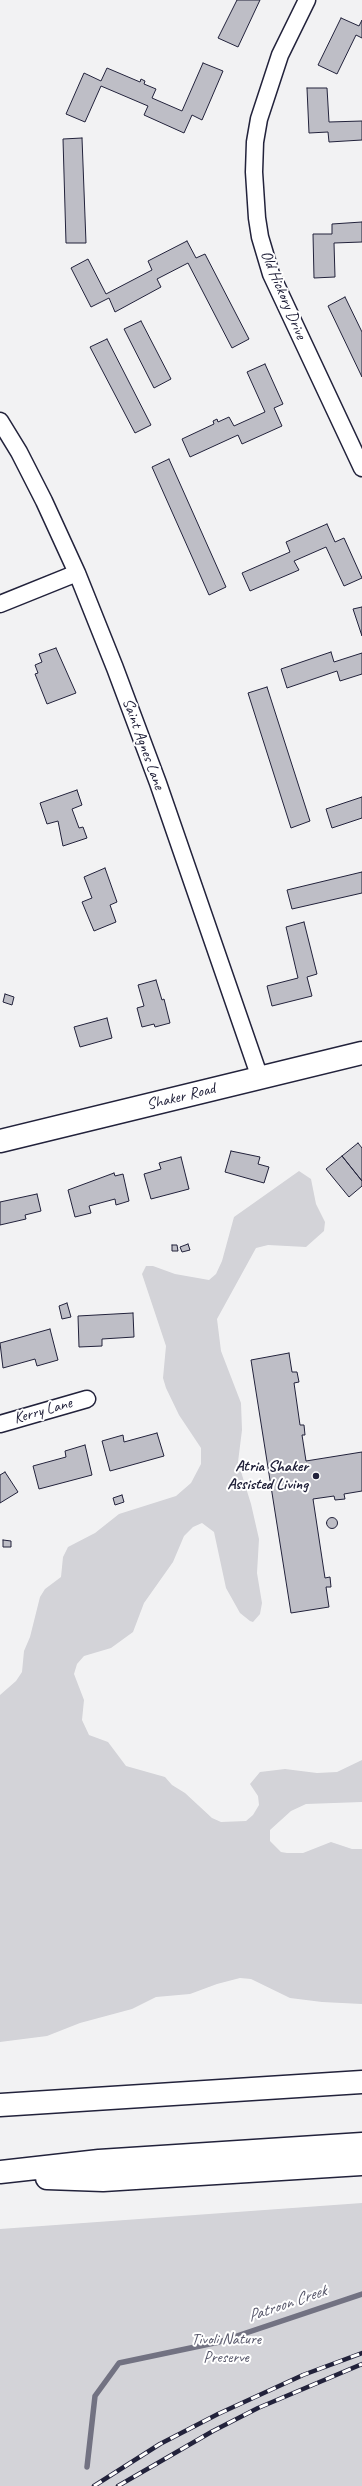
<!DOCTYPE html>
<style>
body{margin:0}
canvas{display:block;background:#f2f2f3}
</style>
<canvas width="362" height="2486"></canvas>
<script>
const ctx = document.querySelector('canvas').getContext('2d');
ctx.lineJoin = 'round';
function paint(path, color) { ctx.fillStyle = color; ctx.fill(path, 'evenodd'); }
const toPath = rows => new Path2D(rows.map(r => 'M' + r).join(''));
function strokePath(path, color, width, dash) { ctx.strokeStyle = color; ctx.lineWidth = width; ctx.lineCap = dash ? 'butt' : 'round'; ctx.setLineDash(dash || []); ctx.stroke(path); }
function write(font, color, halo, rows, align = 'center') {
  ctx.font = font + ' Caveat,sans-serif'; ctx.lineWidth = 4; ctx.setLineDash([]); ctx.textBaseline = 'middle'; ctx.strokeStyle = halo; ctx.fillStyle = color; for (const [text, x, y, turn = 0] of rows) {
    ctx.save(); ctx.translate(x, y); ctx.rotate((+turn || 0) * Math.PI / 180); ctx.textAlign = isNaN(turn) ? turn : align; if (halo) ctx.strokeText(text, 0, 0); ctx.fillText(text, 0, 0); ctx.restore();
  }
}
paint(toPath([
 [299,1171,311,1179,316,1204,325,1222,324,1231,306,1247,268,1245,256,1248,217,1319,221,1351,241,1403,242,1430,238,1462,251,1504,259,1539,257,1573,262,1603,260,1614,253,1622,250,1621,240,1613,226,1588,214,1532,202,1523,193,1527,184,1536,173,1562,144,1603,133,1632,111,1648,84,1656,77,1664,74,1674,84,1700,82,1720,89,1735,108,1742,126,1766,165,1777,172,1785,185,1793,212,1818,221,1822,246,1821,253,1815,259,1805,258,1796,250,1784,260,1772,285,1769,317,1773,337,1772,362,1760,362,1802,306,1804,291,1811,270,1830,270,1841,281,1852,287,1853,303,1853,331,1842,352,1849,362,1849,362,2004,322,2002,290,1998,251,1979,240,1978,217,1984,190,1994,156,1997,132,2009,80,2023,47,2036,0,2042,0,1695,16,1681,22,1672,24,1651,30,1637,40,1597,45,1589,61,1577,63,1557,68,1547,95,1533,119,1514,176,1496,191,1483,201,1464,201,1448,179,1415,166,1388,163,1378,166,1346,142,1274,146,1266,153,1266,175,1274,209,1280,216,1274,222,1261,234,1217],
 [362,2203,362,2486,0,2486,0,2229]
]), '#d3d3d8');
strokePath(toPath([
 [87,2467,95,2396,119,2363,219,2342,362,2294]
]), '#727282', 5.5);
const building = toPath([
 [237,0,260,0,238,47,218,38,237,0],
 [341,18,359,26,362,20,362,38,356,35,337,74,318,65,341,18],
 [203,63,223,71,202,120,192,115,184,133,144,115,148,106,101,86,85,122,66,114,84,73,101,81,107,68,140,82,141,79,145,81,144,84,156,89,152,98,182,111,203,63],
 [307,88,327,88,329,122,362,121,362,140,329,142,328,132,309,133,307,88],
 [82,138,86,243,66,243,63,139,82,138],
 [362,222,362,242,334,243,335,277,314,278,313,234,332,234,332,224,362,222],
 [187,241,196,258,205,254,249,339,232,348,188,263,157,279,161,287,115,312,109,298,91,307,71,268,88,259,106,294,152,270,148,261,187,241],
 [345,297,362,332,362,377,328,306,345,297],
 [141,321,171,379,154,388,124,329,141,321],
 [107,339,151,425,135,433,90,347,107,339],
 [265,364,283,404,274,408,282,426,242,444,238,435,190,457,182,439,214,424,213,421,217,419,218,422,229,417,234,426,265,412,247,372,265,364],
 [169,459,226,587,209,595,152,467,169,459],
 [327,524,335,542,344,538,362,578,344,586,326,547,294,561,299,570,250,591,242,573,290,552,286,542,327,524],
 [362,607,362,636,353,609,362,607],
 [56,648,76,693,47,704,35,674,38,673,35,665,42,662,39,654,56,648],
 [331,652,334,662,362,653,362,674,340,681,337,671,287,688,281,669,331,652],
 [267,687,310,821,291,828,248,693,267,687],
 [77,790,82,805,72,809,79,828,83,827,87,838,63,846,58,821,47,824,40,803,77,790],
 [362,797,362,818,332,828,326,809,362,797],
 [105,868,117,902,110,905,116,922,94,931,82,902,92,898,84,877,105,868],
 [362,872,362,893,292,909,287,890,362,872],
 [304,922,317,974,307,977,312,996,272,1006,267,986,298,978,286,927,304,922],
 [156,980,162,1000,164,999,170,1023,155,1027,154,1024,142,1027,137,1008,144,1006,138,985,156,980],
 [5,994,14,997,12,1005,3,1002,5,994],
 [107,1018,112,1038,80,1047,74,1027,107,1018],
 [358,1143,362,1148,362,1181,342,1156,358,1143],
 [231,1151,260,1157,258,1164,269,1167,264,1183,225,1172,231,1151],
 [342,1156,362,1181,362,1186,349,1197,326,1169,342,1156],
 [181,1157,189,1189,151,1199,144,1174,161,1169,159,1163,181,1157],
 [114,1173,115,1176,123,1174,129,1201,116,1205,115,1199,89,1206,91,1213,75,1217,68,1190,114,1173],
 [37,1194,41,1211,25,1215,26,1219,0,1225,0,1202,37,1194],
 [188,1244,190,1250,182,1252,180,1247,188,1244],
 [172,1245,177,1245,178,1251,172,1251,172,1245],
 [67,1303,71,1317,62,1319,59,1306,67,1303],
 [133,1313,134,1337,102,1339,102,1346,79,1347,78,1316,133,1313],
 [50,1329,58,1360,37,1366,35,1359,3,1368,0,1343,50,1329],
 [289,1353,292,1372,297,1372,299,1382,294,1383,300,1425,304,1425,305,1435,302,1435,306,1461,362,1452,362,1491,344,1494,345,1499,335,1500,334,1496,313,1499,325,1578,330,1577,331,1587,326,1587,329,1607,291,1613,251,1360,289,1353],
 [157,1433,164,1456,110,1471,102,1441,123,1435,124,1442,157,1433],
 [85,1445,92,1475,39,1489,33,1466,66,1457,65,1451,85,1445],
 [5,1472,18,1492,0,1503,0,1475,5,1472],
 [122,1495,124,1502,115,1505,113,1498,122,1495],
 '326.5 1523a5.5 5.5 0 1 1 11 0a5.5 5.5 0 1 1-11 0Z',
 [3,1540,11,1541,11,1547,3,1547,3,1540]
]);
paint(building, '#bebec6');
strokePath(building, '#22223b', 1);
const street = toPath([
 [307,0,280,55,259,119,255,142,254,172,257,218,260,237,271,274,362,468],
 [0,421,19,452,44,501,77,573,115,668,158,783,260,1078],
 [0,604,77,573],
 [0,1424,87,1399]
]);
const secondary = toPath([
 [0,1141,362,1053]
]);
const highway = toPath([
 [0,2105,362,2082],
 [0,2172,99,2161,362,2144],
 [47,2178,103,2180,362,2164]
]);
strokePath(street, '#22223b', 19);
strokePath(secondary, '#22223b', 25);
strokePath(highway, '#22223b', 25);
strokePath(street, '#fff', 16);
strokePath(secondary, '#fff', 22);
strokePath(highway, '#fff', 22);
const rail = toPath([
 [94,2486,160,2444,218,2414,303,2375,362,2353],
 [118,2486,213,2431,258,2408,362,2364]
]);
strokePath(rail, '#22223b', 4.5);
strokePath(rail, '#fff', 3, [9]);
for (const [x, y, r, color] of [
 [316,1476,4,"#22223b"]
]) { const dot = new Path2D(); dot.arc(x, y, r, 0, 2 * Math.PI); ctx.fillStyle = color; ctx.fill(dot); strokePath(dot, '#fff', 1.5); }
write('16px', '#22223b', '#fff', [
 ["Old Hickory Drive",283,295,67],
 ["Saint Agnes Lane",143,744,70],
 ["Shaker Road",181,1097,-14],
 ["Kerry Lane",43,1411,-16]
]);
write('bold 16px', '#22223b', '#fff', [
 ["Atria Shaker",308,1467],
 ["Assisted Living",308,1485]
], 'right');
write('16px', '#57576a', '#fff', [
 ["Tivoli Nature",226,2340],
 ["Preserve",226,2358]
]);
write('italic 17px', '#58586b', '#fff', [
 ["Patroon Creek",287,2304,-19]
]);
</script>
